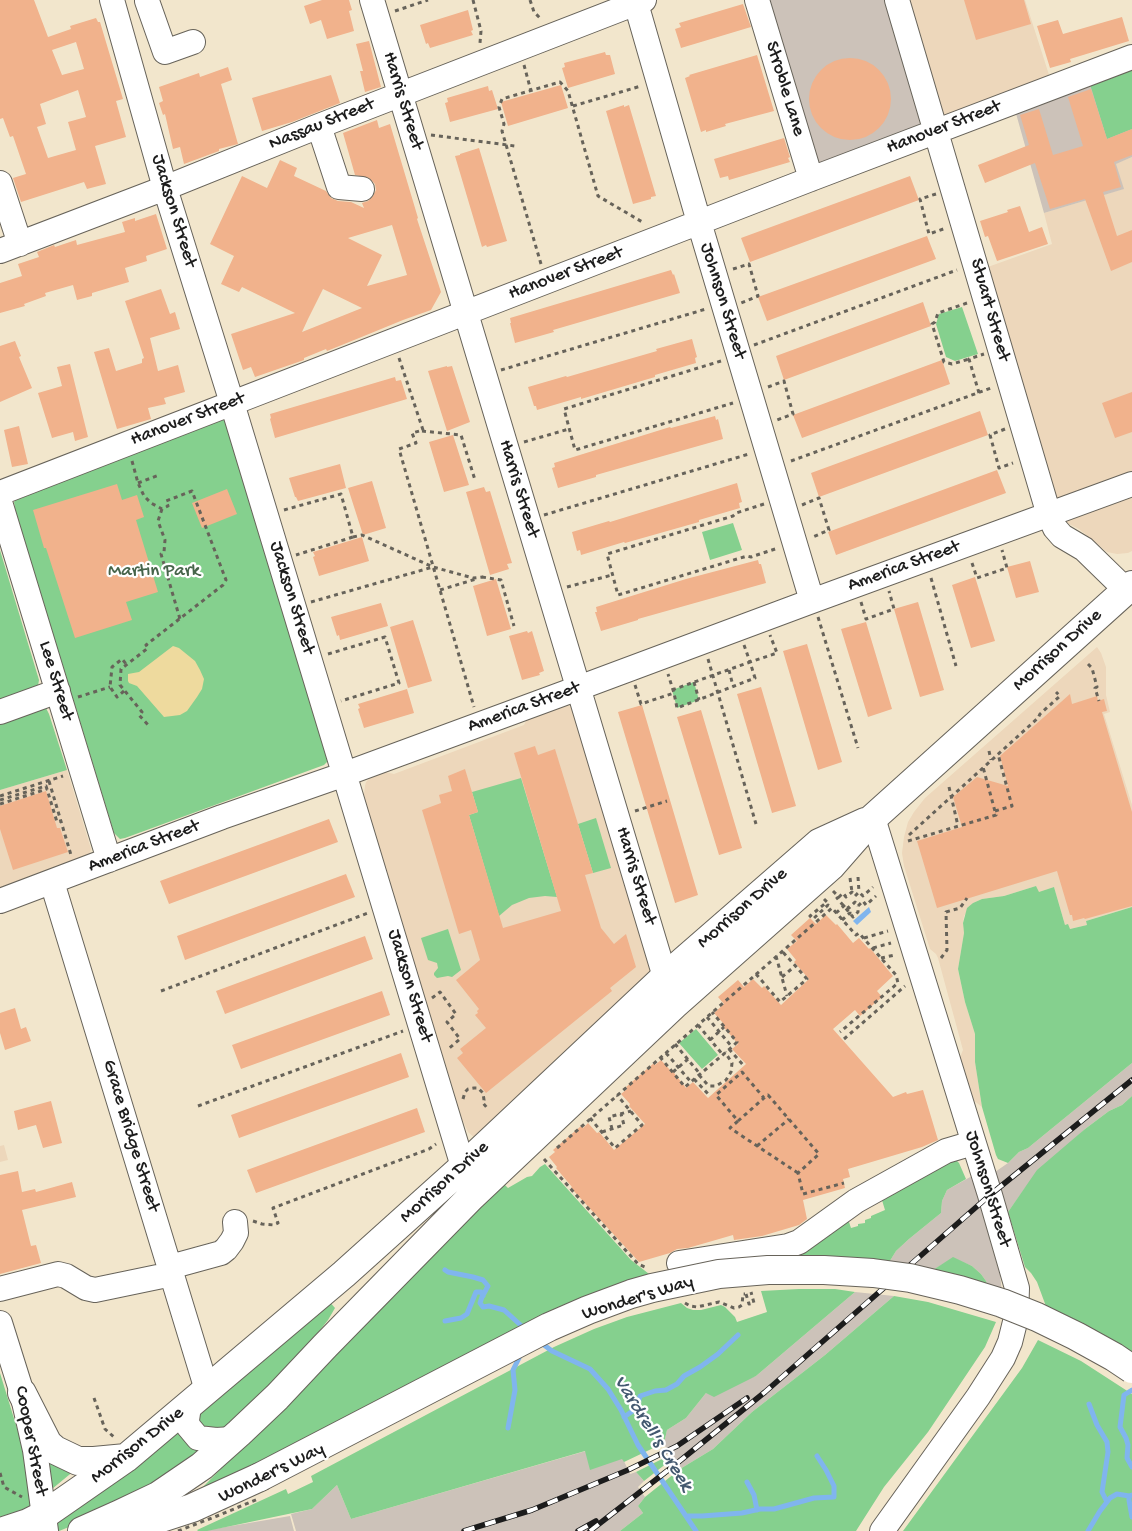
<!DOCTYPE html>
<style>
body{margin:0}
canvas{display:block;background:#f2e6cc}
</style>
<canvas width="1132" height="1531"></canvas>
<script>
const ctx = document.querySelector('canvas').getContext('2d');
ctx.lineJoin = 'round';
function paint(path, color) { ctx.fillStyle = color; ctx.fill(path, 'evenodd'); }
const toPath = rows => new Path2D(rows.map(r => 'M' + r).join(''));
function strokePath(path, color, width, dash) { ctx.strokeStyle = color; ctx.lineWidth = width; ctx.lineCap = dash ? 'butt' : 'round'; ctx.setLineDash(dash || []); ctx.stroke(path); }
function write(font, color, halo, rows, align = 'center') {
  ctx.font = font + ' "Gochi Hand",sans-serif'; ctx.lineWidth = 4.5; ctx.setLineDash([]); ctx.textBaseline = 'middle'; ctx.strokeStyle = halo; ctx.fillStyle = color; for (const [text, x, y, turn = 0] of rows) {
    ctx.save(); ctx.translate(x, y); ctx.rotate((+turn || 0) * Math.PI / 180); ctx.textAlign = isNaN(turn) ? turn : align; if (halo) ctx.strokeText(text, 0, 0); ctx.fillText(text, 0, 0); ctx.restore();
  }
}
paint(toPath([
 [907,0,1025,0,1051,81,944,116,942,115],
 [1132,157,1132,473,1056,501,985,268,1052,244,1044,213,1123,189,1115,164],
 [1132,494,1132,551,1128,553,1117,554,1107,552,1079,529,1069,524,1062,517],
 [1097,647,1101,653,1106,667,1106,695,1110,712,1104,714,1132,805,1132,907,1086,921,1087,925,1070,929,1065,925,1054,887,1038,893,1036,886,1004,896,982,899,973,903,964,916,963,923,964,933,958,969,965,1002,975,1034,975,1062,982,1107,973,1100,960,1057,963,1050,938,958,936,954,930,949,904,866,902,853,904,837,908,822,914,812,925,798],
 [567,705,573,708,650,968,650,972,476,1139,468,1132,462,1119,367,807,364,794,365,786,366,782,369,779,385,772,394,774,524,725,527,719],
 [67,770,91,849,89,856,0,892,0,790],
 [4,1145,8,1160,0,1162,0,1146]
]), '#edd7bb');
paint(toPath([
 [764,0,887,0,921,118,921,126,814,169],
 [1132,65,1132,157,1116,164,1124,189,1044,213,1015,110],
 [1132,1063,1132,1096,1122,1105,1109,1111,1085,1129,1069,1144,1025,1188,1008,1212,995,1172,1008,1163,1019,1152,1028,1148],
 [972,1176,1000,1275,1002,1292,988,1287,986,1281,981,1274,972,1266,953,1258,930,1272,888,1264,896,1251,909,1239,941,1213,942,1201,947,1190],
 [855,1292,894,1296,825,1355,752,1412,713,1449,680,1469,673,1459,667,1463,664,1458,669,1455,664,1443,667,1430,686,1418,706,1393,756,1376],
 [586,1451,623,1459,630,1474,636,1472,644,1481,638,1487,645,1497,638,1506,643,1513,620,1531,296,1531,291,1514,312,1509,337,1485,351,1519],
 [290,1516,294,1531,202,1531]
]), '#ccc2b9');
paint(toPath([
 [1132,65,1132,129,1107,139,1089,81],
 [962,307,978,354,955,361,946,357,936,324,939,314],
 [223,418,226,419,328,761,324,765,125,838,120,839,114,833,15,509,14,502,16,499],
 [733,523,742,550,710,560,702,532],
 [0,550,39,680,38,686,0,704],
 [694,682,699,700,677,708,672,690],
 [41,707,46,708,49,714,67,770,0,790,0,723],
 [521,778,557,897,545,896,529,898,512,905,499,916,469,815,478,812,472,792],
 [596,818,611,868,593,873,578,824],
 [1036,886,1039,892,1054,887,1065,925,1068,924,1070,929,1087,925,1086,921,1132,907,1132,1063,1028,1148,1019,1152,1008,1163,998,1159,996,1155,982,1107,975,1062,975,1034,965,1002,958,969,964,933,963,923,967,908,973,903,982,899,1004,896],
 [448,929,461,970,452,977,448,976,437,978,434,975,434,973,438,968,437,963,428,960,421,938],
 [696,1029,718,1055,702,1069,679,1043],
 [1132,1096,1132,1356,1047,1309,1037,1282,1031,1273,1025,1267,1008,1212,1037,1170,1085,1129,1109,1111,1122,1105],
 [955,1159,959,1163,966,1179,947,1190,942,1201,941,1213,909,1239,896,1251,888,1264,799,1258,796,1254,847,1216,851,1228,858,1226,858,1224,865,1223,865,1220,871,1218,871,1216,885,1210,881,1197],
 [545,1164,631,1260,653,1277,316,1438,201,1489,502,1182,508,1188,527,1177,532,1176,540,1167],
 [953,1257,972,1266,981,1274,986,1281,988,1287,930,1272],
 [799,1289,835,1289,855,1292,756,1376,714,1397,706,1393,686,1418,667,1430,664,1443,624,1462,622,1459,590,1470,585,1451,351,1519,337,1485,312,1509,207,1531,198,1531,197,1530,286,1489,288,1494,313,1482,311,1476,554,1347,594,1329,627,1317,681,1303,687,1308,693,1310,701,1310,721,1305,725,1307,735,1317,737,1322,767,1312,761,1291],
 [894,1296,928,1302,996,1322,985,1347,928,1432,884,1487,856,1531,620,1531,643,1513,638,1506,645,1497,680,1469,713,1449,752,1412,825,1355],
 [328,1300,335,1308,328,1320,302,1353,226,1435,168,1476,74,1525,59,1531,54,1531,50,1521],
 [1038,1340,1081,1361,1132,1394,1132,1531,903,1531,1022,1368],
 [0,1373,20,1438,32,1495,32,1506,0,1524],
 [39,1442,75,1470,52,1489],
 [664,1458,667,1463,644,1481,636,1472]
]), '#85d08e');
paint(toPath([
 [173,646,179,648,195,661,200,670,204,679,202,689,197,697,187,711,180,715,164,717,137,686,129,683,128,681,128,674,139,672]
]), '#eeda9e');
paint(toPath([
 [869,907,871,912,857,925,853,921]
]), '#80b5ee');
strokePath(toPath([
 [445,1270,448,1272,473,1277,483,1280,488,1286,482,1297,480,1303,483,1307,489,1306,504,1310,526,1330],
 [445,1321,461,1318,467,1314,476,1292,481,1292,483,1296],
 [540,1342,552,1351,590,1369,608,1389,621,1410,638,1445,696,1531],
 [1132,1390,1124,1395,1120,1427,1126,1438,1128,1445,1127,1458,1132,1467],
 [1089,1404,1097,1425,1107,1442,1108,1452,1102,1492,1107,1502],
 [624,1417,637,1408,640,1396,655,1391,666,1390,677,1384,684,1376,700,1367,718,1354,738,1335],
 [508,1428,515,1390,513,1370,521,1354],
 [747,1482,754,1495,757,1510],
 [1132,1495,1129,1496,1129,1500,1132,1517],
 [686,1516,702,1516,742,1513,760,1509,774,1509,814,1498,834,1497,834,1486,826,1470,817,1456],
 [1088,1531,1100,1511,1110,1498,1117,1494,1129,1496]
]), '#80b5ee', 5);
paint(toPath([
 [0,0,34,0,48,37,71,29,70,26,96,18,98,22,100,22,123,99,116,101,126,137,95,146,106,184,87,189,84,182,21,202,13,178,26,174,13,136,10,137,3,118,0,119],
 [76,42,84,69,62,75,52,50],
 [78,90,86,117,68,122,76,150,48,158,37,127,46,124,40,104],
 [322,0,349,0,352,10,349,11,354,31,327,39,321,20,310,24,304,6],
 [964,0,1024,0,1031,24,976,40],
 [743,4,751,27,681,48,675,29,681,27,679,23],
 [468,10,473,30,471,31,473,35,430,48,428,43,426,44,420,25],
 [1122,17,1129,41,1070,59,1071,62,1050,68,1037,26,1058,20,1063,34],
 [369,41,381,87,365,92,360,71,363,71,356,44],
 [605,52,606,55,610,55,615,74,568,88,562,68,565,67,564,63],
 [757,55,774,111,725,124,726,126,706,132,706,130,701,132,685,78,690,76,689,75],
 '809 99a41 41 0 1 1 82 0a41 41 0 1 1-82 0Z',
 [228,67,232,80,221,84,238,144,219,149,219,151,184,164,180,147,173,149,165,114,163,115,159,103,163,101,159,87,199,73,200,77],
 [331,75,340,103,292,122,262,131,252,98],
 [561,85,568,108,508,126,501,102],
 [488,86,489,91,492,90,498,109,450,122,445,103,448,102,447,98],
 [1091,89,1107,139,1132,129,1132,155,1114,162,1121,187,1103,192,1117,236,1132,230,1132,262,1111,271,1085,199,1050,209,1035,163,985,183,978,165,1029,145,1020,115,1039,109,1053,155,1083,146,1068,97],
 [624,105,624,107,629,105,656,196,651,197,651,199,633,204,606,111],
 [377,120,379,128,390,124,418,218,417,219,441,292,431,310,403,320,364,336,327,351,326,349,304,358,304,360,255,377,251,367,243,370,231,334,295,313,242,287,239,292,221,284,234,256,210,244,242,176,267,188,280,160,297,168,294,176,326,191,331,198,338,201,351,202,364,208,362,203,368,201,373,196,376,190,375,184,369,178,355,175,343,133],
 [392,225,407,275,367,286,382,255,348,238],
 [323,289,362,308,302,332,308,319],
 [784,138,790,157,788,158,790,162,729,180,728,176,720,178,714,159],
 [479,148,507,241,487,247,486,245,482,247,455,156,460,155,460,154],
 [910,176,919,200,750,262,741,238],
 [1020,206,1029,232,1042,227,1048,244,997,261,988,236,985,237,980,221,1008,212,1007,210],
 [156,214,167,249,146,256,147,261,125,268,129,282,92,293,92,296,77,300,73,285,45,293,46,296,24,304,25,306,0,313,0,283,22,276,18,264,39,257,37,252,54,245,55,247,76,240,77,245,125,232,122,222,135,218,135,221],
 [927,236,936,259,767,321,758,297],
 [671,270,673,275,674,274,680,293,553,330,554,332,515,343,510,323,511,323,510,318],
 [161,289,170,314,175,312,180,329,150,338,158,371,178,365,185,392,164,398,166,404,148,408,151,419,117,429,94,352,109,348,116,371,142,363,142,359,144,358,125,301],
 [923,302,931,326,784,380,776,356],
 [692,339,697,357,695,358,696,363,655,375,655,377,581,399,581,397,537,410,536,406,534,406,528,387,566,376,567,377,657,351,656,349],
 [15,341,21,356,19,357,32,388,0,402,0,346],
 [942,360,950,384,802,438,793,415],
 [70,364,88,437,75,441,73,432,52,438,38,393,62,386,57,367],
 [447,366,447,367,452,366,470,422,447,431,428,371],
 [395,377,396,381,401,380,407,399,275,438,270,419,271,418,270,414],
 [1132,392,1132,432,1115,438,1102,403],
 [980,411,988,435,819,497,811,473],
 [715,416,716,420,718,419,723,439,596,475,596,477,558,488,552,468,555,467,554,463,670,427,671,428],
 [19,426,28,464,12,467,4,430],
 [453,435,469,485,444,492,429,442],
 [340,464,346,488,298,501,296,497,295,497,289,478],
 [997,470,1006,493,836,555,828,532],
 [372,481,386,528,363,535,348,488],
 [737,483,742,502,739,503,740,508,699,520,699,522,625,543,624,542,581,555,580,550,577,551,572,532,609,521,610,522],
 [117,484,122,500,137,495,144,517,136,520,158,592,126,602,132,620,75,638,46,548,44,548,33,510],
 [484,487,486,492,490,491,512,563,507,564,509,569,490,575,466,492],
 [227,489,237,514,202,528,192,503],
 [362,537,369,561,319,576,313,557,315,556,313,552],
 [758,560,759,564,761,564,766,583,638,619,638,620,601,631,595,612,597,612,596,607,686,579],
 [1030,561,1039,592,1016,598,1007,567],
 [975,577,995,641,971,648,952,585],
 [496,579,511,629,487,636,473,586],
 [918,602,944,690,920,697,894,609],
 [381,603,388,626,340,640,339,635,337,636,331,617],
 [413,620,432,681,408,688,390,627],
 [866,622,892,709,868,717,841,629],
 [527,631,528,633,532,631,544,671,539,673,540,675,522,680,509,636],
 [807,644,842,762,818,770,783,651],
 [761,687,796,806,772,813,737,694],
 [407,689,414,713,364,728,358,709,360,708,358,704],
 [1070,694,1072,704,1097,696,1098,701,1104,699,1107,711,1102,712,1132,812,1132,906,1085,919,1084,918,1073,921,1072,915,1070,915,1057,871,937,908,917,841,962,827,953,797,977,777,1008,786,1000,756],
 [642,705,698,895,675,903,618,712],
 [701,710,742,848,719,855,677,717],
 [535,746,538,755,555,749,593,873,585,875,601,928,614,944,626,934,636,967,610,988,612,991,486,1093,457,1058,463,1053,460,1049,486,1028,475,1015,478,1013,477,1011,479,1009,456,980,480,960,471,930,459,934,422,810,441,803,439,795,452,791,448,776,465,769,478,812,469,815,503,928,561,911,514,753],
 [46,791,57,828,60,828,68,852,13,870,0,829,0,806],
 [329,819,338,842,169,904,160,881],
 [346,874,355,897,185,960,177,936],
 [826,915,836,925,837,924,853,943,859,938,869,949,870,948,893,976,877,991,882,997,860,1016,855,1010,833,1029,893,1097,906,1092,907,1094,923,1090,938,1140,922,1147,848,1169,850,1177,843,1179,845,1188,803,1200,807,1219,799,1225,762,1236,734,1240,733,1235,688,1248,677,1249,670,1253,639,1262,571,1188,572,1187,556,1168,557,1167,549,1157,555,1152,553,1150,581,1126,583,1128,588,1123,597,1133,599,1132,614,1150,645,1124,629,1106,630,1104,621,1094,627,1089,626,1087,654,1063,655,1065,661,1060,670,1070,671,1069,686,1088,693,1082,708,1098,746,1064,732,1049,738,1044,721,1024,723,1023,714,1013,724,1004,718,997,738,980,744,987,753,979,762,988,764,986,781,1005,809,979,794,962,796,960,787,949,797,941,791,935,810,918,816,924],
 [365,936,373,959,225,1014,216,991],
 [382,991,390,1015,241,1069,232,1045],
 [15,1008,21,1029,26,1027,31,1041,5,1050,0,1033,0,1013],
 [401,1053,409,1077,239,1138,231,1115],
 [51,1101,62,1143,43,1148,36,1125,18,1130,14,1111],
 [417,1108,425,1132,256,1193,247,1170],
 [18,1171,22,1192,35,1189,36,1192,72,1182,76,1197,22,1210,31,1246,36,1245,41,1263,0,1274,0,1175]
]), '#f1b28c');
const minor = toPath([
 [112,0,165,188,232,403,468,1183],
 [372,0,665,977],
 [635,0,699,222,812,601],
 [757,0,811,179],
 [897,0,1049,515,1055,528,1062,536,1084,549,1126,590],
 [147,1,165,52,193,42],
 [319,126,339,187,362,189],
 [0,183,20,244],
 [0,251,165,188,319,126,644,0],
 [0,493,811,179,1132,57],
 [0,502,109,860],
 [0,712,58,691],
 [873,818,990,1195,1017,1288,1016,1318,1010,1342,1003,1358,978,1397,882,1531],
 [52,882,207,1390],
 [0,901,222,817,345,774,592,683,812,601,1132,484],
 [679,1263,788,1246,799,1242,856,1201,946,1151,973,1143],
 [170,1267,221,1253,226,1249,232,1241,236,1233,235,1222],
 [0,1289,58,1274,66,1276,86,1288,95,1290,172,1274],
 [0,1323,22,1393,35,1450,46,1531],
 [189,1406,187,1420,188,1426,198,1438,216,1440,233,1439]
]);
const major = toPath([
 [22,1393,48,1444,55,1450,78,1461,94,1461,126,1458],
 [4,1531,28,1523,44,1515,126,1458,344,1274,463,1167,665,977,819,843,865,822],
 [82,1531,120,1514,158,1496,202,1466,239,1433,277,1397,325,1346,472,1196,674,1005,831,866,873,818,1132,585]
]);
const highway = toPath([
 [121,1531,192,1508,260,1477]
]);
strokePath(minor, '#67635a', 26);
strokePath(major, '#67635a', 30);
strokePath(highway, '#67635a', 30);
strokePath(toPath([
 [473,0,481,31,480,43],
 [530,0,534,12,542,20],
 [395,11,428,0],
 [524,65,531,91],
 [573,106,641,86],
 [431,135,515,146],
 [936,194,920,199,929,234,946,228],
 [541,264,502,131,504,124,499,107,502,99,560,82,568,91,598,196,644,223],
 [733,269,749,264,758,296,741,303],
 [967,303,938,313,935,322,932,324,944,362,952,364,969,359],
 [754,345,957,270],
 [399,358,423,430,412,433,416,443,399,449,474,707],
 [721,361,564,409,575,450,733,403],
 [501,370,706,309],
 [768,387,784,381,793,414,777,420],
 [979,393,969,359,984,354],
 [1005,429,990,435,999,468,1013,463],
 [422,431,461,435,475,480],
 [524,442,569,429],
 [132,461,138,483,144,496,151,503,162,509,168,506,166,501,192,491,226,580,223,585,146,645,148,648,121,669,120,685,142,712,139,715,149,726],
 [791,461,991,388],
 [138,483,159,475],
 [764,504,736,513,733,516,607,554,618,595,747,556,751,557,778,548],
 [802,505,819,498,829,530,813,537],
 [162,509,158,521,165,540,164,552,161,554,180,619],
 [284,510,341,494,353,537,296,555],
 [544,515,749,454],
 [353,537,362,535,433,567,473,578,483,577],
 [972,563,977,578,1007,568,1002,550],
 [482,577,501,580,514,626],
 [931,578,956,666],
 [567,587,612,575],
 [440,590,476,579],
 [311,602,433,567],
 [861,602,866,619,894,609,889,591],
 [818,617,858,748],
 [744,645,750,662,777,653,770,635],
 [328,654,385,637,399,683,341,701],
 [708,659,756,824],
 [1088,664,1092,668,1097,687,1095,688,1099,701],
 [729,670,733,686],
 [694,682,699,700],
 [635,685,641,704,674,693,668,674],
 [672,690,750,662,755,678,677,708,674,693],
 [124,691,117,697,110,687,112,667,122,659,127,665],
 [78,697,110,687],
 [989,751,991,760],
 [49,781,71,855],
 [949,787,958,826],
 [0,796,63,776],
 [0,800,46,786,57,822,61,821],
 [0,804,47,789],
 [635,811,667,801],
 [995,811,1012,806,998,754],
 [909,835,1038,718,1040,714,1060,696,1056,692],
 [908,841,996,815,983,767],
 [858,877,859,892],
 [850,878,852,892],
 [833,891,839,897,843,893,846,897,852,892,855,896,859,892,863,896,873,887],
 [839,897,837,898,853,917,858,912,858,906],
 [824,899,827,902,810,916,813,919,828,905,832,908],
 [836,913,846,904,849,908,855,902,858,906,863,901,866,905,876,896],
 [842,920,850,913,850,911],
 [864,938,888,931],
 [873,948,891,943],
 [776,956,787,996],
 [881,958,895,955],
 [941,958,947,950,946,912,960,908,967,898],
 [756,974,780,1002,807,979,782,951],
 [782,977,795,966],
 [161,991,368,913],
 [432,998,440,992,456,1014,447,1022,460,1039,447,1050],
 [707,1017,732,1047],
 [698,1025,723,1055],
 [844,1039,905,986],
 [710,1040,724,1027],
 [675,1044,700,1074],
 [729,1049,744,1066],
 [666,1053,691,1082],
 [660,1057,685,1087,732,1047,737,1042,712,1012],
 [673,1072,688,1059],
 [699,1075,707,1084,710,1086,716,1086,726,1080,731,1072,732,1063,725,1052],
 [694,1079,710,1096],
 [463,1099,465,1092,468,1089,474,1088,478,1088,483,1093,484,1100,483,1103,488,1109],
 [198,1106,403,1031],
 [590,1118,615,1148,642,1125,617,1095],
 [738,1121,764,1098],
 [612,1129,609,1117,631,1111],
 [602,1132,624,1125,621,1114],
 [757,1146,789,1119],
 [557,1148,832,908,856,935,859,933,896,975,898,983,840,1032],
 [544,1159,638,1264,645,1267],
 [798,1173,730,1128,738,1121,716,1095,742,1072,764,1098,768,1095,819,1154,798,1173,803,1194,844,1183],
 [253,1221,262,1224,274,1225,278,1223,273,1208,429,1149,436,1144],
 [746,1294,749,1304,754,1303,751,1292],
 [685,1303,690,1306,697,1307,719,1302,734,1308,739,1307,742,1305,743,1294,745,1294],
 [94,1398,105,1429,115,1438],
 [0,1473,4,1487,22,1497]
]), '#67635a', 3, [4, 4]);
strokePath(minor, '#fff', 24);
strokePath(major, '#fff', 28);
strokePath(highway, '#fff', 28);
const rail = toPath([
 [464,1531,532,1510,628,1470,677,1446,747,1398],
 [578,1531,596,1521],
 [590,1531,676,1464,765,1392,990,1195,1132,1080]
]);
strokePath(rail, '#1c1c1c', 5.5);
strokePath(rail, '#fff', 4, [11]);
const highwayBridge = toPath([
 [260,1477,549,1327,588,1310,631,1294,652,1288,719,1274,768,1270,824,1270,873,1273,910,1278,960,1290,1002,1303,1037,1317,1076,1336,1114,1357,1132,1369]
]);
strokePath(highwayBridge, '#67635a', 30, []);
strokePath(toPath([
 [178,1531,217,1516,258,1499]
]), '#67635a', 3, [4, 4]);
strokePath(highwayBridge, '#fff', 28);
write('19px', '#1c1c1c', '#fff', [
 ["Stroble Lane",784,89,73],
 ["Harris Street",402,101,73],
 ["Nassau Street",322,125,-22],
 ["Hanover Street",944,128,-21],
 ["Jackson Street",173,211,73],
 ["Hanover Street",566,274,-21],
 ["Johnson Street",722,301,73],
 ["Stuart Street",989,310,74],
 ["Hanover Street",188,420,-21],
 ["Harris Street",518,489,73],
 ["America Street",904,567,-20],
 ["Jackson Street",291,598,73],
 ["Morrison Drive",1058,651,-42],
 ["Lee Street",55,681,73],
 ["America Street",524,708,-20],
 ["America Street",144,847,-21],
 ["Harris Street",635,876,73],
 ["Morrison Drive",743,909,-41],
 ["Jackson Street",409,986,73],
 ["Grace Bridge Street",130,1136,73],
 ["Morrison Drive",445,1183,-42],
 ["Johnson Street",987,1189,73],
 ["Wonder's Way",638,1299,-17],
 ["Cooper Street",30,1441,79],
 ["Morrison Drive",138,1446,-38],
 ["Wonder's Way",272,1474,-26]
]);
write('19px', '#46644a', '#fff', [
 ["Martin Park",154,572]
]);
write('italic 20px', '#445970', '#fff', [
 ["Vardrell's Creek",652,1434,58]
]);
</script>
